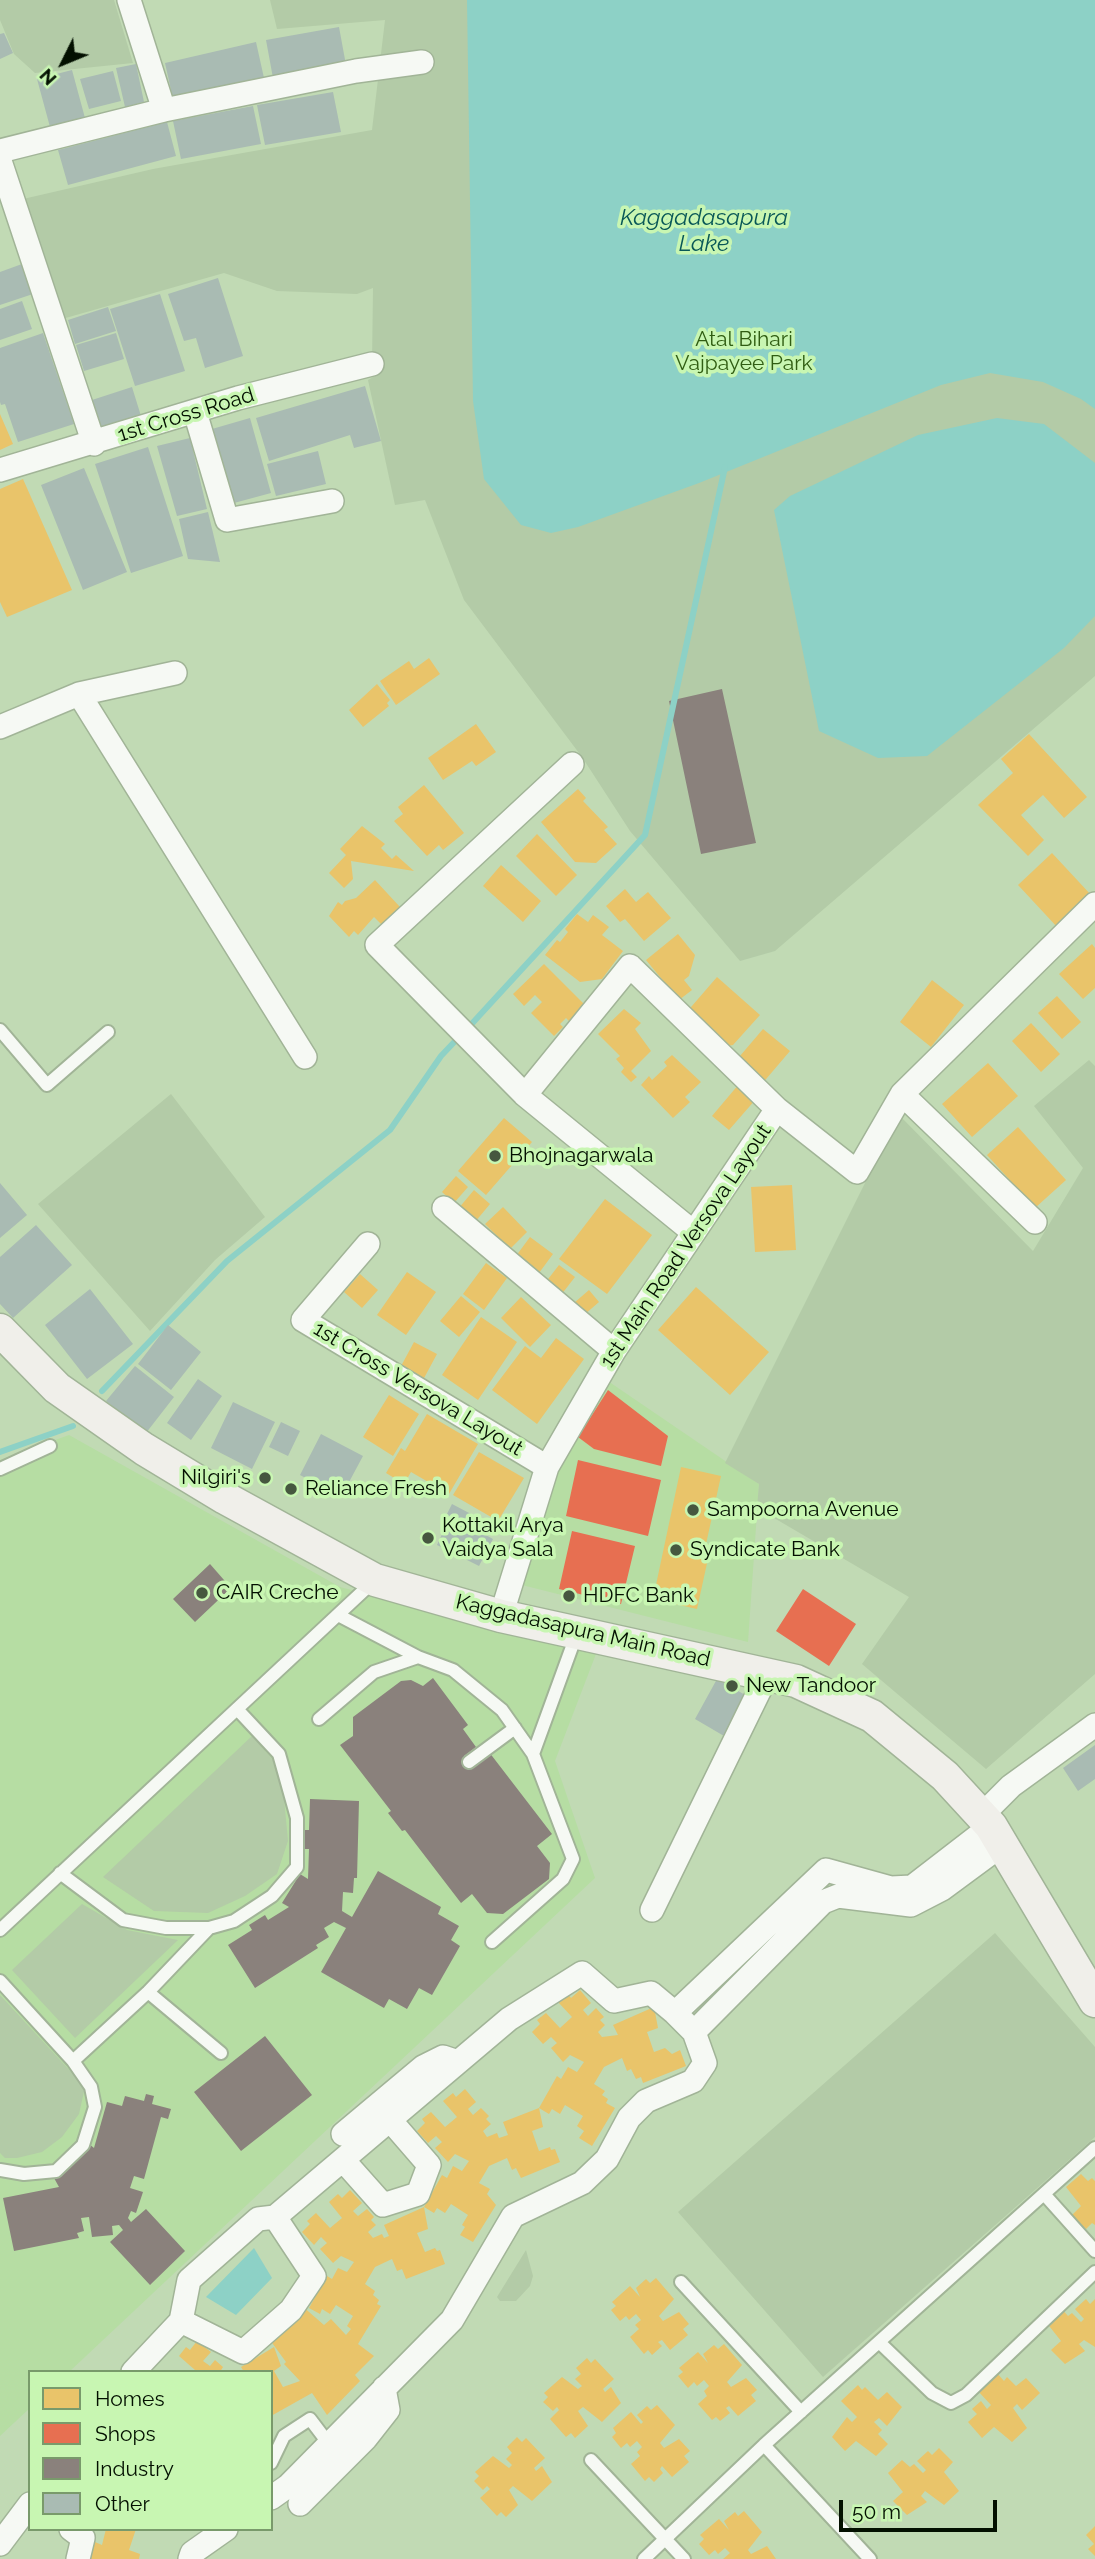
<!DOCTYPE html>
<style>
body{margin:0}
#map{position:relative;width:1095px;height:2559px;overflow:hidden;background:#c1dab4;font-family:Raleway,sans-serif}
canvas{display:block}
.legend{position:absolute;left:28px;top:2370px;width:245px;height:161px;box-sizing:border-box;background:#c8f6b2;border:2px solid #799a6b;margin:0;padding:9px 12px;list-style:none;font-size:21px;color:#031000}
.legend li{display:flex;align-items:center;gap:14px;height:35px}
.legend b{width:35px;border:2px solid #799a6b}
.north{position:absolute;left:28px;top:28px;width:70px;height:70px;-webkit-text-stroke:5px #c8f6b2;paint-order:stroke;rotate:227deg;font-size:19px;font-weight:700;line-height:28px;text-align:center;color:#031000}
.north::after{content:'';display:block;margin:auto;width:24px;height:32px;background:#031000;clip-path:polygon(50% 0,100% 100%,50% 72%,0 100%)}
.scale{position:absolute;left:839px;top:2500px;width:158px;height:32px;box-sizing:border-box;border:4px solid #031000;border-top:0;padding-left:9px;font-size:21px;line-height:24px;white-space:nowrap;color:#031000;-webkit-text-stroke:5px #c8f6b2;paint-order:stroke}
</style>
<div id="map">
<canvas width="1095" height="2559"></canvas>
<ul class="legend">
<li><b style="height:19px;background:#e9c46a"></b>Homes</li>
<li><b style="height:19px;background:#e76f51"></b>Shops</li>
<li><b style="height:19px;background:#8a817c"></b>Industry</li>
<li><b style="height:19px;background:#a9bbb3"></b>Other</li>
</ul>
<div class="north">N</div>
<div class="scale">50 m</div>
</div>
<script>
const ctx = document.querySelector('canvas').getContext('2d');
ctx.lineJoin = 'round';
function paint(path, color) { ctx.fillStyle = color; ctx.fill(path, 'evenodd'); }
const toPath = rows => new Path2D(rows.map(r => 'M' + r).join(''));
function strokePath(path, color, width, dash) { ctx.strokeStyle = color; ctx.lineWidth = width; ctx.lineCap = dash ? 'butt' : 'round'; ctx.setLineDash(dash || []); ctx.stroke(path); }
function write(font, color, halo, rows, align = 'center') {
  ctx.font = font + ' Raleway,sans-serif'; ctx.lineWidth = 7; ctx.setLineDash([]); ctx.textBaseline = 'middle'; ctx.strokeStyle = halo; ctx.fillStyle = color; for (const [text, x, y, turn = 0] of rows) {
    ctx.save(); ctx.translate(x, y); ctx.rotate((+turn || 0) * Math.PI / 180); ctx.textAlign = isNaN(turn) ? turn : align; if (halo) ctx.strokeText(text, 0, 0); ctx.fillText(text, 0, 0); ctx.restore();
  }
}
paint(toPath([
 [602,1377,759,1484,748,1642,518,1584,552,1469],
 [69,1435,340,1587,596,1654,555,1761,595,1878,69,2372,30,2372,30,2408,0,2436,0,1460]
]), '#b6dda3');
paint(toPath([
 [0,0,114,0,133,63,35,73,14,54,0,20],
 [270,0,1095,0,1095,676,775,951,740,961,630,831,582,757,464,600,425,500,395,505,368,380,375,376,372,364,373,288,357,294,277,291,224,273,62,319,23,199,153,169,372,130,385,20,277,29],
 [1089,1060,1095,1066,1095,1674,986,1769,862,1664,909,1597,757,1508,759,1484,725,1463,899,1115,1033,1251,1083,1168,1034,1106],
 [171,1094,265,1217,215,1260,150,1331,38,1204],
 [252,1736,273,1760,284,1798,288,1841,277,1874,245,1896,208,1913,154,1911,103,1877],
 [82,1904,127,1930,178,1940,75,2038,12,1970],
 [995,1933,1095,2047,1095,2137,823,2377,678,2212],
 [0,1995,85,2087,79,2114,62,2137,42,2152,17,2158,5,2158,0,2153],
 [526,2250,533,2276,530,2286,516,2301,500,2301,497,2297]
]), '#b3cba7');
paint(toPath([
 [467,0,1095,0,1095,409,1081,399,1043,382,990,373,941,385,699,483,578,527,551,533,521,525,484,479,473,401],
 [997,418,1044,424,1095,463,1095,616,1064,648,927,756,878,758,819,731,774,510,790,496,918,435],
 [254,2248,272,2278,236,2315,206,2297]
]), '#8dd1c6');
paint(toPath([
 [0,414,13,444,0,450],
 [23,479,72,590,7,617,0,602,0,489],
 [429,658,440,674,396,705,380,681,409,661,414,669],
 [377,684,390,700,387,703,389,706,363,727,349,710],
 [476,724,496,752,476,766,472,761,443,780,428,758],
 [1029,734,1087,797,1064,818,1043,795,1021,815,1044,840,1028,856,978,805,1013,773,1001,759],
 [424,785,464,833,443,850,439,845,427,856,394,821,403,814,398,807],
 [578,789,586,798,583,801,608,827,604,830,617,844,596,863,575,862,541,822],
 [362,826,385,844,381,848,392,859,396,855,414,871,351,861,353,879,344,888,329,873,346,855,340,849],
 [537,834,577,875,556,896,516,856],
 [1052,853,1092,896,1058,928,1018,885],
 [501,865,541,901,523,922,483,886],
 [375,880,400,907,382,925,374,917,358,935,354,931,349,937,329,916,338,902,342,905,345,901,356,898],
 [625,889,636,902,648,892,671,918,644,941,625,919,620,922,606,906],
 [577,914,588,922,593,915,609,927,602,935,623,951,602,979,580,982,545,955,557,940,560,942,568,932,565,929],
 [678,934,695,955,689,976,684,980,692,990,679,1000,646,960],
 [1092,944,1095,948,1095,988,1083,999,1059,974],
 [544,964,585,1005,569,1021,566,1018,560,1024,563,1027,554,1036,531,1013,542,1002,535,995,524,1006,513,994],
 [717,977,760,1015,733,1045,721,1047,685,1014],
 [932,980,964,1005,931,1047,900,1022],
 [1057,996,1081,1022,1062,1039,1038,1013],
 [624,1009,641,1023,635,1029,651,1051,631,1071,637,1077,631,1082,621,1072,624,1068,616,1059,620,1056,598,1034],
 [1031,1023,1060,1054,1041,1072,1012,1041],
 [763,1029,790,1051,761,1085,734,1063],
 [672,1055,701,1082,685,1097,690,1102,673,1118,641,1085,649,1076,652,1080,667,1066,664,1062],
 [988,1063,1018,1096,972,1137,942,1104],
 [739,1084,756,1099,729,1130,712,1116],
 [504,1118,532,1142,486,1195,458,1171],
 [1018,1127,1066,1180,1035,1208,987,1155],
 [456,1176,468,1187,454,1203,442,1192],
 [792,1185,796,1250,755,1252,751,1187],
 [474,1190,490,1204,475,1222,458,1209],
 [605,1199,652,1235,607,1294,559,1259],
 [503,1207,527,1232,510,1249,485,1224],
 [530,1237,553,1254,539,1273,516,1256],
 [486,1263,507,1278,484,1310,463,1294],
 [559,1265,575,1277,561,1295,545,1283],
 [407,1272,436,1292,406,1335,377,1315],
 [360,1274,378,1290,362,1308,344,1292],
 [696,1287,769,1352,730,1395,658,1330],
 [589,1290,599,1302,584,1315,574,1303],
 [461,1296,480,1312,459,1337,440,1321],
 [521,1297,551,1325,530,1347,501,1318],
 [481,1317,517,1342,478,1400,442,1375],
 [556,1338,584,1359,537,1424,492,1390,525,1346,541,1358],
 [414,1342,437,1354,423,1380,400,1368],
 [389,1395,419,1414,393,1456,363,1437],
 [427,1414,478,1444,449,1494,411,1472,404,1484,386,1473,401,1448,405,1451],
 [479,1452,524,1478,498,1521,453,1495],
 [681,1467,721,1476,706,1544,711,1545,697,1609,653,1599],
 [580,1990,591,2003,583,2010,588,2016,596,2008,604,2017,600,2020,605,2025,598,2032,602,2037,618,2035,613,2025,654,2007,658,2028,647,2032,654,2052,665,2048,672,2054,680,2050,686,2066,643,2083,641,2077,636,2079,631,2069,627,2071,622,2058,604,2067,594,2084,605,2091,602,2095,608,2099,606,2103,615,2108,592,2146,579,2138,584,2131,577,2126,583,2116,565,2105,560,2114,552,2109,549,2114,539,2108,557,2076,561,2079,568,2067,577,2072,584,2062,570,2055,563,2062,551,2048,557,2043,551,2037,543,2044,532,2032,540,2024,537,2020,546,2013,560,2028,572,2017,558,2002,568,1994,571,1998],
 [465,2089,476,2102,468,2109,473,2115,481,2108,489,2116,486,2119,491,2124,483,2131,487,2137,497,2133,499,2138,508,2135,503,2122,539,2108,543,2127,532,2131,539,2151,550,2147,551,2150,555,2149,560,2162,521,2178,516,2168,512,2170,507,2158,489,2166,479,2183,490,2189,487,2194,496,2205,473,2242,460,2235,465,2227,462,2225,468,2215,451,2204,445,2213,437,2208,434,2213,424,2207,442,2175,447,2178,453,2166,462,2171,469,2161,455,2154,448,2162,435,2148,442,2142,436,2136,428,2143,417,2131,425,2123,422,2119,431,2112,445,2127,457,2117,443,2101,453,2093,456,2097],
 [1081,2174,1088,2181,1092,2178,1095,2181,1095,2225,1092,2223,1086,2229,1072,2215,1081,2206,1066,2187],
 [350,2190,362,2203,353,2211,358,2216,367,2209,374,2217,371,2220,376,2225,368,2232,373,2238,382,2234,384,2238,389,2236,384,2225,424,2207,428,2229,417,2233,425,2252,435,2248,437,2251,440,2250,445,2264,406,2279,402,2269,397,2271,392,2259,375,2267,365,2284,375,2291,373,2295,379,2300,377,2304,381,2306,358,2344,374,2356,355,2375,360,2381,327,2415,312,2393,271,2416,271,2372,244,2372,241,2367,274,2347,281,2366,274,2371,283,2387,300,2381,284,2364,286,2362,270,2340,301,2305,324,2325,331,2319,346,2335,351,2329,347,2326,353,2316,336,2305,330,2314,322,2309,320,2314,309,2308,327,2276,332,2279,338,2268,347,2272,354,2262,341,2256,333,2263,320,2249,327,2243,321,2237,314,2245,302,2232,310,2224,307,2221,316,2213,330,2228,342,2218,329,2202,338,2194,342,2198],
 [656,2278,674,2299,659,2316,663,2321,679,2312,689,2324,683,2329,688,2335,670,2350,662,2340,658,2342,662,2346,652,2355,648,2350,644,2354,630,2337,639,2329,635,2325,641,2320,636,2314,629,2320,626,2316,620,2321,611,2310,616,2306,612,2302,630,2286,640,2297,636,2288,646,2279,650,2283],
 [1086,2299,1090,2304,1095,2299,1095,2347,1084,2340,1079,2344,1085,2351,1065,2364,1051,2350,1061,2341,1046,2322,1061,2308,1068,2316,1072,2313,1081,2322,1084,2319,1075,2309],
 [197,2341,211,2352,203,2361,210,2366,215,2360,223,2367,220,2372,193,2372,195,2370,179,2356,186,2347,190,2350],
 [724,2344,742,2365,727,2382,731,2387,746,2378,757,2390,751,2395,756,2401,738,2416,729,2406,726,2408,730,2413,720,2421,716,2417,712,2420,698,2404,707,2396,704,2391,709,2386,704,2380,697,2386,694,2382,688,2388,678,2376,683,2372,679,2368,698,2352,708,2363,703,2354,714,2345,718,2349],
 [587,2358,591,2363,595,2359,614,2379,603,2389,605,2392,611,2387,621,2403,602,2422,583,2407,578,2411,588,2426,575,2438,571,2433,566,2437,550,2419,559,2410,557,2407,553,2411,543,2402,548,2397,544,2393,562,2377,578,2389,582,2386,575,2379,581,2374,576,2368],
 [997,2373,1004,2381,1007,2377,1016,2386,1026,2378,1040,2393,1022,2410,1017,2404,1013,2408,1027,2428,1012,2442,994,2427,982,2438,968,2422,977,2414,972,2409,981,2401,987,2409,991,2405,977,2390],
 [858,2385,862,2390,865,2387,878,2400,887,2392,902,2407,887,2426,879,2418,874,2422,882,2430,878,2434,888,2444,876,2456,856,2441,845,2451,832,2437,847,2417,852,2422,857,2417,841,2401],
 [657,2405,675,2425,660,2443,664,2448,679,2439,690,2451,684,2456,689,2462,672,2477,662,2466,660,2469,663,2473,654,2482,649,2477,645,2481,631,2464,640,2456,637,2452,642,2447,637,2441,630,2447,627,2443,621,2448,612,2437,616,2433,613,2428,631,2412,641,2424,643,2422,637,2415,647,2406,651,2410],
 [517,2437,522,2442,526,2438,545,2458,534,2468,536,2471,542,2466,552,2482,532,2501,513,2486,509,2490,518,2505,506,2517,501,2512,497,2516,480,2498,490,2489,487,2486,483,2490,474,2481,479,2476,475,2472,493,2456,509,2468,512,2465,506,2459,512,2453,507,2447],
 [939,2448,953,2462,944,2472,959,2491,944,2505,925,2491,921,2496,927,2502,907,2515,893,2501,903,2492,888,2473,902,2460,910,2467,914,2464,923,2473,926,2470,917,2461,928,2451,932,2455],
 [744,2511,762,2532,748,2550,751,2554,767,2546,776,2559,723,2559,730,2553,725,2548,718,2554,715,2550,709,2555,699,2544,704,2539,700,2535,719,2519,729,2530,724,2521,735,2512,738,2516],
 [1095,2526,1095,2556,1088,2549,1094,2544,1086,2535],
 [106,2529,136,2529,129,2550,140,2554,139,2559,89,2559,95,2542,102,2545]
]), '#e9c46a');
paint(toPath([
 [608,1390,668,1436,661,1466,594,1449,578,1437],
 [578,1460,661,1480,648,1536,566,1516],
 [572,1531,635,1546,621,1604,559,1589],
 [803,1589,856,1624,829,1666,776,1631]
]), '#e76f51');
paint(toPath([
 [722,689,756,843,701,854,669,701],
 [210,1564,231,1588,195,1622,173,1599],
 [433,1678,468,1725,463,1729,476,1747,464,1756,471,1766,489,1752,552,1834,537,1846,550,1863,549,1879,503,1914,487,1913,472,1894,461,1903,405,1830,402,1831,388,1813,391,1811,340,1745,353,1736,353,1717,401,1681,411,1680,423,1686],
 [310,1799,359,1801,357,1878,354,1878,353,1893,343,1892,342,1911,352,1917,378,1871,441,1907,438,1914,459,1926,451,1940,460,1946,432,1995,419,1988,407,2009,389,1999,384,2008,321,1972,346,1928,334,1922,324,1928,329,1937,316,1945,318,1948,255,1988,228,1945,252,1930,249,1925,265,1915,268,1920,289,1907,282,1903,300,1874,308,1879,309,1849,304,1849,305,1830,309,1830],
 [265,2036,312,2095,241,2151,194,2092],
 [146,2094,154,2096,152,2104,171,2109,168,2119,161,2117,144,2179,134,2176,130,2188,143,2192,136,2213,131,2211,128,2218,131,2222,146,2209,185,2251,150,2285,110,2242,123,2230,119,2225,112,2226,113,2235,92,2237,89,2217,81,2218,84,2231,77,2233,79,2238,14,2251,3,2198,59,2187,54,2178,89,2144,94,2148,107,2102,122,2106,125,2096,144,2101]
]), '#8a817c');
strokePath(toPath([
 [467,1029,645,835,725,467],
 [102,1391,227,1261,390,1130,441,1056,459,1037],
 [0,1452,73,1426]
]), '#8dd1c6', 6);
paint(toPath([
 [339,27,346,65,273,78,266,40],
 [4,33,13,53,0,59,0,34],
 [256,42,264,78,173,99,165,63],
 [136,64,144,102,125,107,116,68],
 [72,70,85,118,50,127,37,79],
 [113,71,121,101,89,109,80,79],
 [333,92,341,132,265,145,257,105],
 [253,106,261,144,181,159,173,121],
 [167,122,176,156,68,185,58,150],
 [22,264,33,294,0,305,0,272],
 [218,278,243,356,205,368,196,338,184,341,168,294],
 [160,294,185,371,135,386,110,309],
 [22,301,32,329,0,340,0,309],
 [108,307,116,331,75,344,68,320],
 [43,333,74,424,18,442,5,404,1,405,0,402,0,348],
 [116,333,124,359,84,371,76,345],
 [365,386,381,441,354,448,350,435,269,461,256,418],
 [132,387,141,416,101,428,92,400],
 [250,418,271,493,234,503,212,429],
 [190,438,207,509,177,516,157,446],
 [148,447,183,556,131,573,95,464],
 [318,451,326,484,276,496,267,464],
 [84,468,127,572,83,590,41,485],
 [208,512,220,562,188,559,179,519],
 [0,1183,27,1215,0,1238],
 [36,1225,72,1265,13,1318,0,1304,0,1257],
 [90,1289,133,1344,87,1379,45,1325],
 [168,1325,201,1352,171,1390,138,1364],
 [135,1366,174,1397,146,1433,106,1401],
 [198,1379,222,1396,191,1440,167,1423],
 [233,1402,275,1422,252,1469,211,1448],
 [281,1422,300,1431,288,1456,269,1447],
 [321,1434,363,1456,341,1497,300,1475],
 [452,1504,490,1524,484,1534,493,1539,479,1566,437,1545,445,1528,441,1526],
 [717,1679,747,1696,724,1736,695,1719],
 [1095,1745,1095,1779,1078,1791,1063,1768]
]), '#a9bbb3');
const service = toPath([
 [0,1030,47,1085,108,1032],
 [0,1469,50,1446],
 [338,1615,418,1657],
 [319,1719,374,1672,418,1657,453,1670,502,1710,533,1754],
 [469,1762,515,1728],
 [60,1873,123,1920,166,1928,209,1928,234,1921,272,1896,297,1867,297,1818,279,1754,237,1709],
 [0,1930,375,1580],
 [492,1942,563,1879,573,1859,533,1754,577,1633],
 [0,1981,73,2061,91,2087,95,2107,83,2145,56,2171,24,2174,0,2170],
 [148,1992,221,2053],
 [73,2061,148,1992,209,1928],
 [1044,2194,1095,2251],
 [681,2282,801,2412],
 [879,2342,932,2393,951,2403,966,2395,1095,2272],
 [764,2445,870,2559],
 [591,2460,684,2559],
 [271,2463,284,2436,310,2419,329,2444],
 [644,2559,764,2445,1095,2148]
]);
const minor = toPath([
 [129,0,164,110],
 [0,151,164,110,356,71,422,62],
 [0,161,94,444],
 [195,412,227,520,332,501],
 [0,470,238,398,372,364],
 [79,694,175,673],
 [0,727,79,694,305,1057],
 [572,764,377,945,525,1095,693,1232],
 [902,1094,1035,1222],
 [525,1095,630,966,777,1109],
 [444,1208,614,1351],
 [368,1244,303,1320,547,1467],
 [501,1616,547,1467,614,1351,777,1109,857,1172,902,1094,1095,904],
 [982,1815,1011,1786,1095,1725],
 [652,1910,767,1675],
 [675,2013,826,1870,891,1888,912,1887,991,1826],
 [694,2032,823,1902,838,1896,911,1905,942,1889,1003,1844],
 [343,2134,423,2067,443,2057,458,2062],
 [343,2160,383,2205,418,2194,429,2165,390,2120],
 [181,2321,243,2352,291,2310,314,2276,275,2217],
 [133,2372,181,2321,189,2280,258,2219,275,2217,509,2019,582,1973,614,2001,651,1993,675,2013,694,2032,705,2063,693,2081,646,2101,629,2118,607,2159,582,2183,513,2216,452,2320,288,2486,271,2498],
 [300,2504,366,2438,388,2410,384,2388],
 [71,2529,83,2538,78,2559],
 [0,2544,30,2504],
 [190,2559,192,2553,226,2529]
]);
const secondary = toPath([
 [0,1330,57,1388,144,1449,225,1498,375,1580,501,1616,796,1681,872,1716,945,1776,991,1826,1095,2001]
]);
strokePath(service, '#a1b497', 16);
strokePath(minor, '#a1b497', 26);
strokePath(secondary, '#a1b497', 35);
strokePath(service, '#f6f9f4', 12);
strokePath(minor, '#f6f9f4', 23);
strokePath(secondary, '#f0efea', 32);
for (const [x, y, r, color] of [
 [495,1156,7,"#46573f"],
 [265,1478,7,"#46573f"],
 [291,1489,7,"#46573f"],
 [693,1510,7,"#46573f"],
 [428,1538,7,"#46573f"],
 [676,1550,7,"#46573f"],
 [202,1593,7,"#46573f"],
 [569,1596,7,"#46573f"],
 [732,1686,7,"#46573f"]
]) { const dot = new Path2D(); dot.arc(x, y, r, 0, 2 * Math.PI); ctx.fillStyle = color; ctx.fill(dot); strokePath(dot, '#c8f6b2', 2.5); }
write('21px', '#305d13', '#c8f6b2', [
 ["Atal Bihari",744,340],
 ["Vajpayee Park",744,364]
]);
write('21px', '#031000', '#c8f6b2', [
 ["1st Cross Road",186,415,-17],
 ["1st Main Road Versova Layout",686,1246,-56],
 ["1st Cross Versova Layout",418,1389,31],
 ["Kaggadasapura Main Road",583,1631,13]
]);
write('21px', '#031000', '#c8f6b2', [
 ["Bhojnagarwala",509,1156],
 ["Nilgiri's",251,1478,"right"],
 ["Reliance Fresh",305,1489],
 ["Sampoorna Avenue",707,1510],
 ["Kottakil Arya",442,1526],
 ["Vaidya Sala",442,1550],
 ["Syndicate Bank",690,1550],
 ["CAIR Creche",216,1593],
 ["HDFC Bank",583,1596],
 ["New Tandoor",746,1686]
], 'left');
write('italic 23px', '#085757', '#c8f6b2', [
 ["Kaggadasapura",704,218],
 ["Lake",704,244]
]);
</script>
